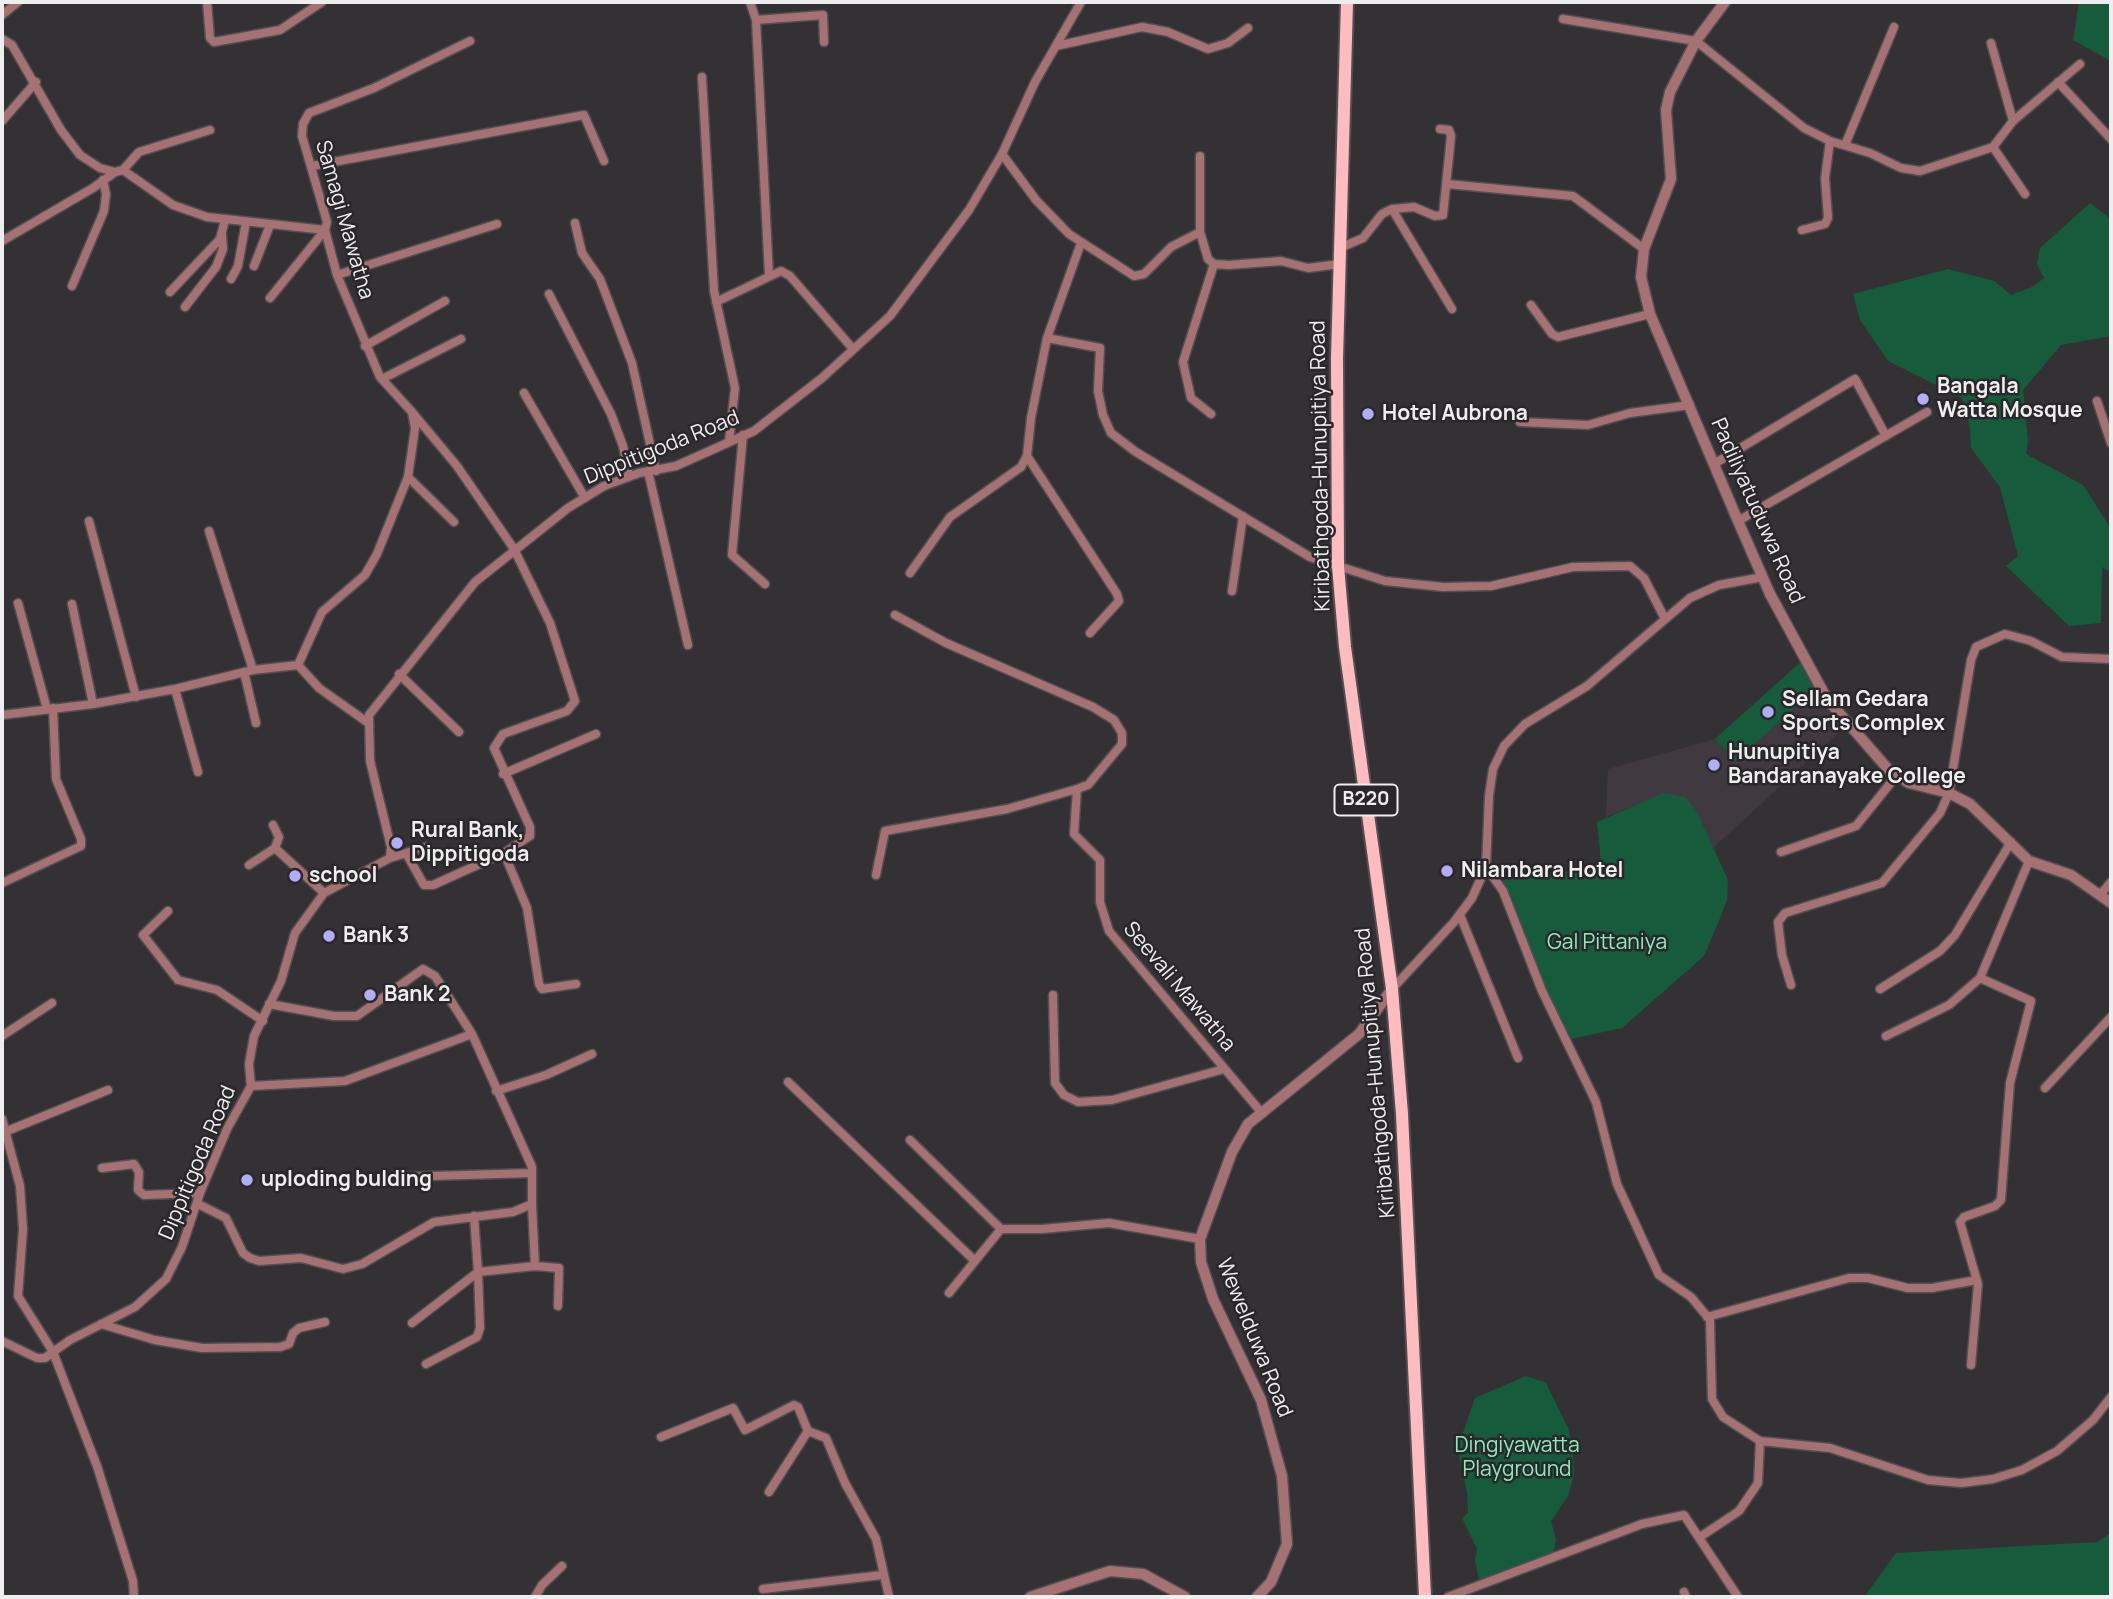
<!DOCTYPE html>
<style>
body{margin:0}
#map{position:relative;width:2113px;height:1599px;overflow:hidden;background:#343134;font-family:Manrope,sans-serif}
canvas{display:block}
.frame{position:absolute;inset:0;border:4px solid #efeeef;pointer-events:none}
</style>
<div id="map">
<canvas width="2113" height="1599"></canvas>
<div class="frame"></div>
</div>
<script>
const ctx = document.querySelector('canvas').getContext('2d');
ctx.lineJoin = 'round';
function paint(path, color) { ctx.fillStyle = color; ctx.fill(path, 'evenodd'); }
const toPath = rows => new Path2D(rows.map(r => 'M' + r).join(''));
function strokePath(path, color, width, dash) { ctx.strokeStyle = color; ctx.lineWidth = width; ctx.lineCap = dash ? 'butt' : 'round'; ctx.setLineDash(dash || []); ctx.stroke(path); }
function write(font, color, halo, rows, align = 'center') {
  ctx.font = font + ' Manrope,sans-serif'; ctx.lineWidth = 5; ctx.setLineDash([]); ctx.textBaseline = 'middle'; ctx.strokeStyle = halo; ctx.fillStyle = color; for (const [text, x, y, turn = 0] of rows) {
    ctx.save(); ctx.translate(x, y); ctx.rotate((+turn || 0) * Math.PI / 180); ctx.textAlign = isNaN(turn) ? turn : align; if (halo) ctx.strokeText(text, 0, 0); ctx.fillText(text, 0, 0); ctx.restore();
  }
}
paint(toPath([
 [1820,686,1848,724,1712,849,1697,812,1663,794,1606,817,1608,769,1715,739,1735,761]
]), '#403940');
paint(toPath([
 [2079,2,2111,2,2111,61,2073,40],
 [2090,203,2111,219,2111,336,2061,345,2023,390,2028,442,2026,454,2083,485,2111,529,2111,573,2102,567,2101,623,2069,626,2006,566,2018,556,2000,487,1971,448,1970,427,1962,398,1888,361,1860,320,1853,294,1948,269,1994,281,2011,295,2032,287,2044,278,2037,264,2040,248],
 [1805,658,1820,686,1735,761,1715,739],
 [1663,793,1686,797,1697,812,1728,880,1727,900,1718,923,1704,956,1622,1028,1566,1040,1499,885,1511,874,1586,871,1601,862,1597,822],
 [1526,1376,1546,1383,1568,1428,1573,1449,1574,1475,1568,1496,1551,1521,1556,1540,1552,1559,1480,1585,1475,1560,1477,1549,1462,1518,1468,1513,1467,1492,1459,1456,1460,1441,1475,1398],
 [2111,1533,2111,1597,1864,1597,1896,1553,2097,1542]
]), '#175b3d');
const minor = toPath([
 [207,2,210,38,214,42,280,30,322,2],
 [750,2,756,20,769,276],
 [2,15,18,2],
 [1563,19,1696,41,1804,128,1830,141,1870,153,1901,168,1920,171,1993,147,2025,194],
 [756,20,823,15,824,42],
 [2,39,12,45,61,130,80,155,100,168,115,172,123,170,173,205,207,217,325,230],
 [1991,43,2013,121],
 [1056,46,1142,27,1168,32,1208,49,1228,43,1248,28],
 [702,77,714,291,735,388,729,442],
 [2058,82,2111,139],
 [2,121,36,82],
 [1845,145,1894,27],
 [1993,147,2013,121,2080,64],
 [1002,154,1036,200,1069,234,1134,276,1144,274,1171,247,1200,232],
 [1200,156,1200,232,1208,259,1214,264,1229,265,1281,261,1308,268,1340,264],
 [312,166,584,115,604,161],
 [123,170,139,152,210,130],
 [1447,184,1573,196,1644,249],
 [1392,209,1452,309],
 [575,223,582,253,600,279,632,363,656,471],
 [1802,230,1825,224,1828,218,1825,178,1830,141],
 [2,241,93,188,115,172],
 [1081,243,1047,338,1100,348,1098,391,1103,415,1111,433,1136,452,1310,557,1385,581,1443,587,1491,586,1573,567,1630,566,1644,578,1665,619],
 [1340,248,1363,238,1382,214,1392,209,1414,207,1435,216,1443,215,1451,136,1449,130,1440,129],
 [254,266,270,225],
 [337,275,497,224],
 [231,279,238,266,246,222],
 [72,286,104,211,106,194,103,180],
 [170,292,220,239,225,220],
 [549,294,611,414,623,446,629,476],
 [270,298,325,230],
 [716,302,781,271,790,276,853,349],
 [1531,305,1552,334,1558,337,1650,314],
 [185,307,216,267,223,249,222,235],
 [365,346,445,301],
 [382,379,461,339],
 [524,393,585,498],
 [2097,401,2111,443],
 [1211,414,1191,398,1183,362,1214,264],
 [1520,422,1588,425,1630,413,1690,405],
 [743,435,732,555,765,584],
 [1027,456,1117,594,1119,601,1090,633],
 [1714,464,1855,379,1886,436],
 [648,471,688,645],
 [408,477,454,522],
 [89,521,136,697],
 [1738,521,1927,412],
 [209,531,253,670],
 [910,573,950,517,1021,467,1027,456,1031,418,1047,338],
 [1232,591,1243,516],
 [18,603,47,709],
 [72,604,93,704],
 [895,615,946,643,1093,707,1114,720,1122,733,1122,744,1088,785,1077,789],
 [244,672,256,723],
 [399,674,459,732],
 [175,689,198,772],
 [2,715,93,704,175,689,253,670,298,665],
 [367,722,319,688,298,665,322,612,365,575,377,554,408,477,415,428,412,412,380,377,337,275,325,230,327,222,302,136,303,124,309,113,374,88,470,41],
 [503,774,596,734],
 [273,825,279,837,275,848],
 [1781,852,1856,826,1897,775],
 [406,853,424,885,433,885,504,853,530,836,530,827,494,748,503,734,567,711,575,701,550,623,514,549,457,466,412,412],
 [504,853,527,908,539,984,542,989,576,984],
 [390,858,426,847],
 [249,865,275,848,324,893],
 [1486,867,1503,891,1542,991,1596,1102,1617,1184,1659,1275,1691,1297,1710,1320,1712,1399,1723,1417,1760,1441,1758,1483,1739,1511,1700,1537],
 [876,875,885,831,1007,809,1077,789,1074,834,1100,860,1100,902,1109,931,1261,1112],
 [2,883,81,846,81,839,56,779,53,708],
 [2100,895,2111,882],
 [168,911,143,935,178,980,217,990,263,1021],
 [1460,915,1518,1058],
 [1791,985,1782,955,1778,922,1785,913,1882,883,1940,813,1949,793,1971,660,1976,647,2005,634,2031,641,2062,657,2111,659],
 [1392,989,1454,922,1472,898,1486,867,1489,796,1493,769,1504,746,1525,724,1587,686,1690,598,1719,585,1763,577],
 [1880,989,1940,951,1955,935,2011,842],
 [1053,995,1055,1083,1064,1095,1078,1102,1112,1100,1224,1069],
 [269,1004,334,1016,357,1016,423,969,435,976,472,1034],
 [2,1036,52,1003],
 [1886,1036,1949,1005,1980,978,2029,861],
 [788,1082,975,1261],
 [2045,1088,2111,1017],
 [496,1091,546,1075,592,1054],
 [2,1119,20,1186,23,1229,18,1296,53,1352,45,1358,37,1358,2,1341],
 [7,1131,108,1090],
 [910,1140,1001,1229],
 [102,1168,134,1164,139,1172,138,1190,144,1195,200,1193],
 [398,1177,532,1173],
 [198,1204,226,1218,243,1253,250,1258,259,1261,301,1258,343,1269,362,1264,434,1222,513,1212,532,1204,532,1167,472,1034,345,1081,251,1086],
 [535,1266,559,1268,558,1306],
 [949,1293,1001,1229,1042,1229,1109,1223,1200,1239],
 [1707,1317,1849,1278,1868,1278,1908,1288,1932,1288,1977,1280],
 [412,1323,478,1272,474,1216],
 [101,1324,155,1340,202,1348,280,1347,289,1344,293,1333,299,1328,325,1322],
 [426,1364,477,1337,480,1328,478,1272,535,1266,532,1205],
 [1971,1365,1978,1284,1960,1222,1964,1217,1995,1206,2001,1200,2010,1083,2031,1001,1980,978],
 [661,1437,733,1408,745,1430,794,1405,798,1407,808,1431,826,1438,845,1483,876,1539,889,1597],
 [1760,1441,1830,1448,1928,1480,1961,1483,1993,1479,2022,1470,2057,1451,2093,1420,2111,1397],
 [769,1492,808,1431],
 [763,1589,882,1575],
 [1684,1592,1686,1597],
 [134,1597,133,1581,97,1466,53,1352,70,1340,135,1307,166,1279,182,1247,200,1193,227,1129,251,1086,249,1064,254,1036,281,981,295,933,324,893,390,858,391,847,370,761,369,715,475,582,568,508,604,486,639,473,676,466,754,431,822,378,890,316,969,210,1002,154,1035,82,1081,2],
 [535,1597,542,1585,562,1566],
 [1448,1597,1642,1524,1684,1515,1738,1597]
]);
const tertiary = toPath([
 [1725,2,1696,41,1670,92,1666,110,1671,179,1644,249,1641,277,1650,314,1738,521,1770,594,1827,699,1888,769,1909,783,1949,793,1970,804,2029,861,2071,875,2111,903],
 [1030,1597,1110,1571,1143,1574,1185,1597],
 [1257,1597,1271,1582,1287,1544,1282,1476,1261,1400,1213,1299,1201,1262,1200,1239,1232,1152,1248,1124,1359,1034,1392,989]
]);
const primary = toPath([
 [1347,2,1337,358,1338,566,1345,647,1392,989,1402,1114,1425,1597]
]);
strokePath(minor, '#524f52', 11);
strokePath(tertiary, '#524f52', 13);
strokePath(primary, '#524f52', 16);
strokePath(minor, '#a57173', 8);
strokePath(tertiary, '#a57173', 10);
strokePath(primary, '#febcbf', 12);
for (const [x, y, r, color] of [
 [1923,399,7,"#b2adf9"],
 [1368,414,7,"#b2adf9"],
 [1768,712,7,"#b2adf9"],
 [1714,765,7,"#b2adf9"],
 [397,843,7,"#b2adf9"],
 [1447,871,7,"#b2adf9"],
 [295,876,7,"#b2adf9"],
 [329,936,7,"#b2adf9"],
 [370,995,7,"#b2adf9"],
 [247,1180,7,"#b2adf9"]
]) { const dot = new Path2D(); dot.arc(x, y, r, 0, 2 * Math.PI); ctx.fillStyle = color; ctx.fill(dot); strokePath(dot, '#2a272a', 2.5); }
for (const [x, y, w] of [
 [1366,800,63]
]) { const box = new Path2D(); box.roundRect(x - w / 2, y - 15.5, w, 31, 5); ctx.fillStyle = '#2a272a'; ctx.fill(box); strokePath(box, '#efeeef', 2); }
write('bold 19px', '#efeeef', null, [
 ["B220",1366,800]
]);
write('21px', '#efeeef', '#2a272a', [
 ["Samagi Mawatha",344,220,74],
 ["Dippitigoda Road",662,448,-22],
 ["Kiribathgoda-Hunupitiya Road",1321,466,-91],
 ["Padiliyatuduwa Road",1757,511,66],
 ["Seevali Mawatha",1179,987,50],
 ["Kiribathgoda-Hunupitiya Road",1376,1073,-95],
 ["Dippitigoda Road",198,1163,-67],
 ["Wewelduwa Road",1254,1338,68]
]);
write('bold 21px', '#efeeef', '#2a272a', [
 ["Bangala",1937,387],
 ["Watta Mosque",1937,411],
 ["Hotel Aubrona",1382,414],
 ["Sellam Gedara",1782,700],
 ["Sports Complex",1782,724],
 ["Hunupitiya",1728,753],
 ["Bandaranayake College",1728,777],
 ["Rural Bank,",411,831],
 ["Dippitigoda",411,855],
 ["Nilambara Hotel",1461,871],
 ["school",309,876],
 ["Bank 3",343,936],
 ["Bank 2",384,995],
 ["uploding bulding",261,1180]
], 'left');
write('21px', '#8aedb9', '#2a272a', [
 ["Gal Pittaniya",1607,943],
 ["Dingiyawatta",1517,1446],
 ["Playground",1517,1470]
]);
</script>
